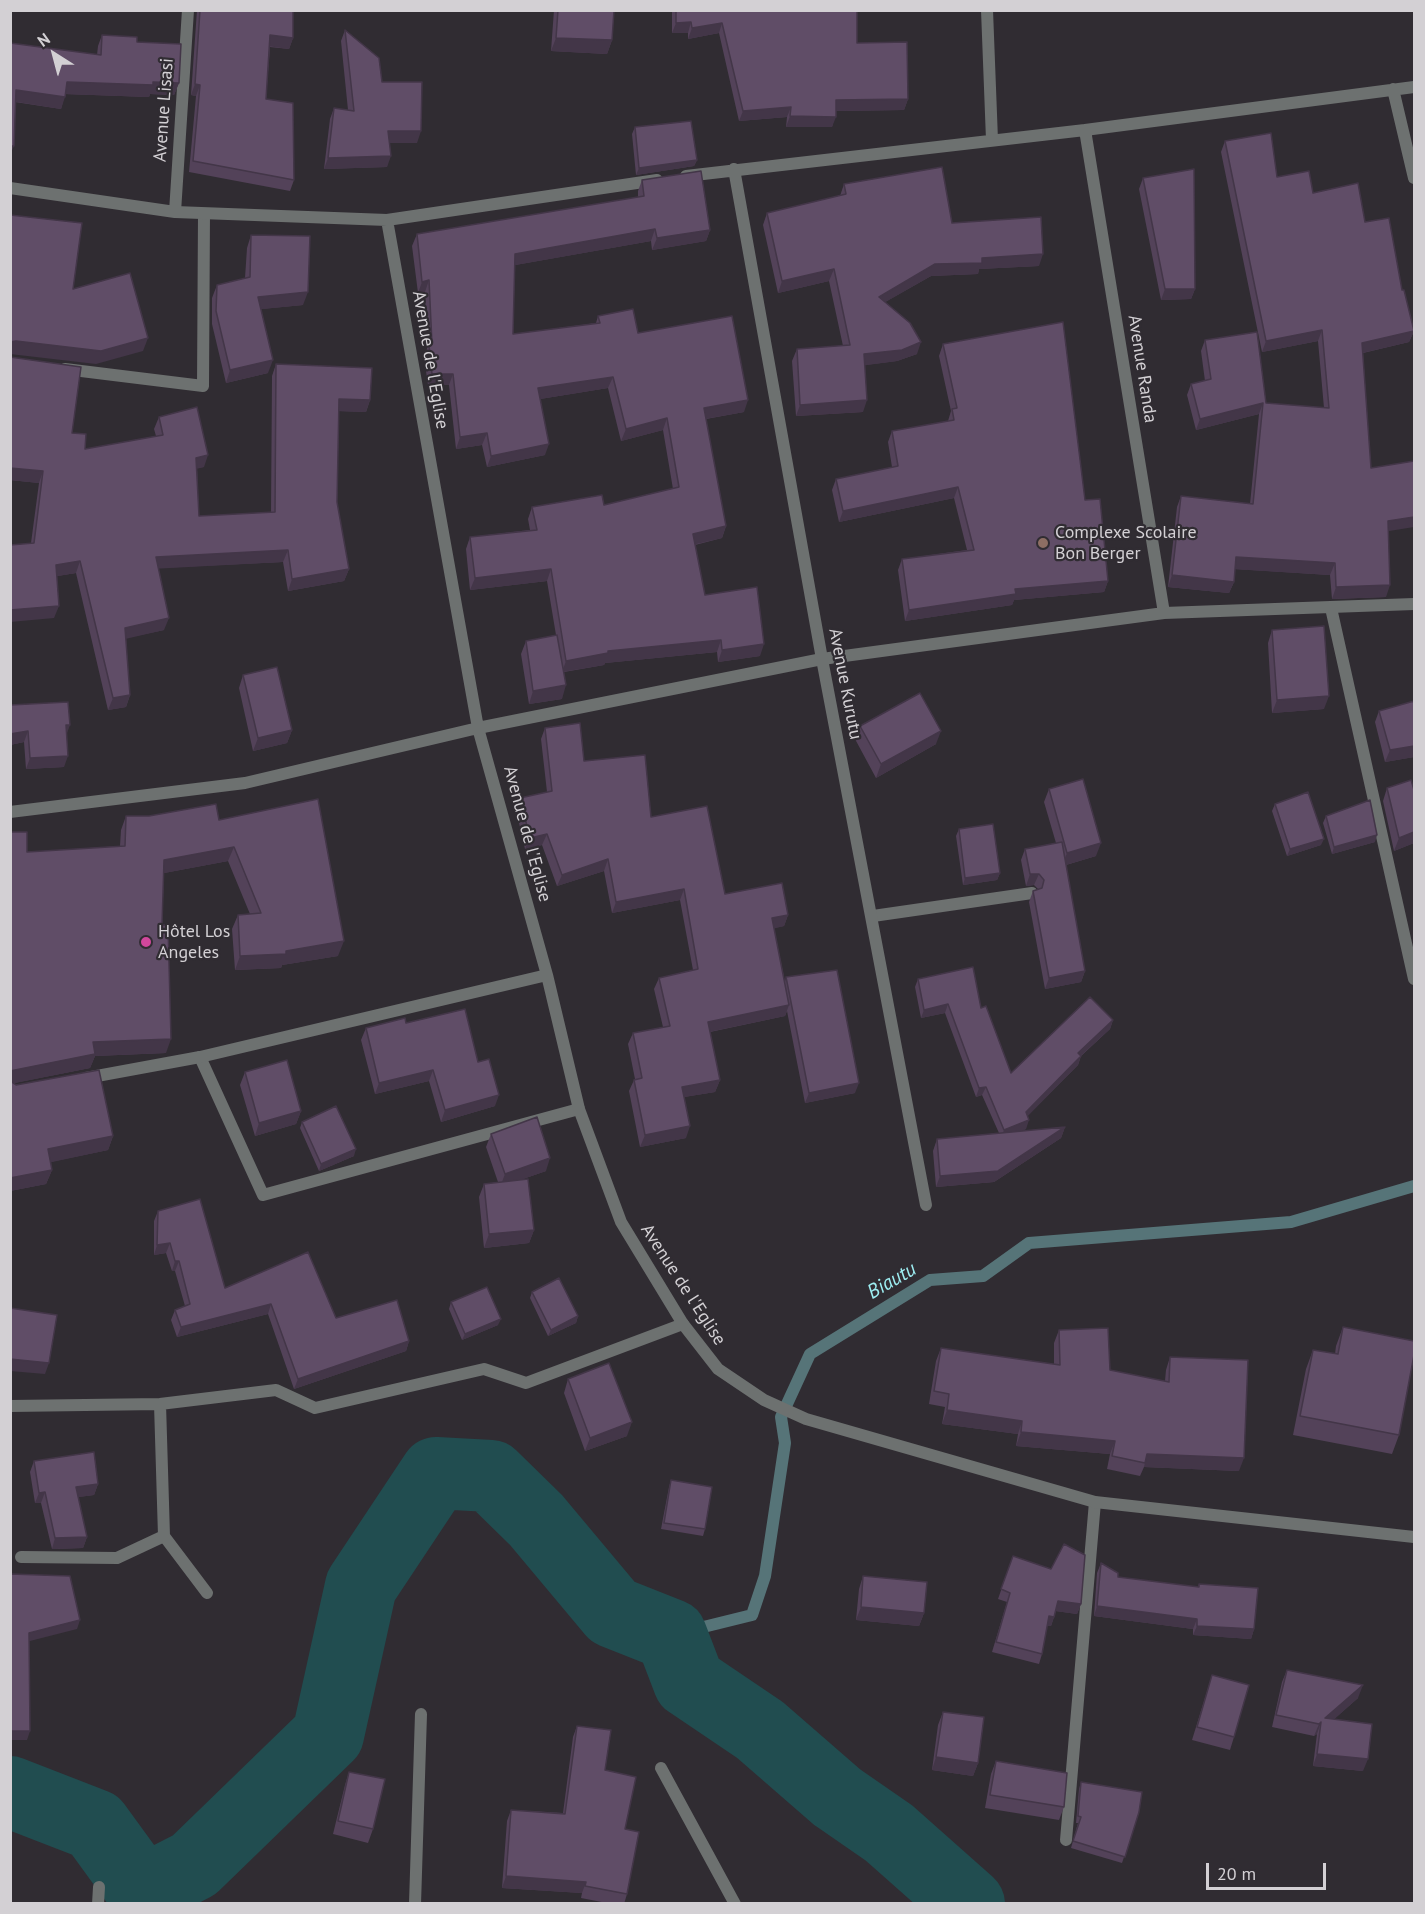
<!DOCTYPE html>
<meta charset="utf-8">
<style>
body{margin:0}
#map{position:relative;width:1425px;height:1914px;overflow:hidden;background:#302c32;font-family:"PT Sans",sans-serif}
canvas{display:block}
.frame{position:absolute;inset:0;border:12px solid #d3d0d4;pointer-events:none}
.north{position:absolute;left:24px;top:24px;width:60px;height:60px;-webkit-text-stroke:4px #302c32;paint-order:stroke;rotate:324deg;font-size:16px;font-weight:700;line-height:24px;text-align:center;color:#d3d0d4}
.north::after{content:'';display:block;margin:auto;width:21px;height:27px;background:#d3d0d4;clip-path:polygon(50% 0,100% 100%,50% 72%,0 100%)}
.scale{position:absolute;left:1206px;top:1863px;width:120px;height:27px;box-sizing:border-box;border:3px solid #d3d0d4;border-top:0;padding-left:8px;font-size:18px;line-height:21px;white-space:nowrap;color:#d3d0d4;-webkit-text-stroke:4px #302c32;paint-order:stroke}
</style>
<div id="map">
<canvas width="1425" height="1914"></canvas>
<div class="frame"></div>
<div class="north">N</div>
<div class="scale">20 m</div>
</div>
<script>
const ctx = document.querySelector('canvas').getContext('2d');
ctx.lineJoin = 'round';
const toPath = rows => new Path2D(rows.map(r => 'M' + r).join(''));
function strokePath(path, color, width, dash) { ctx.strokeStyle = color; ctx.lineWidth = width; ctx.lineCap = dash ? 'butt' : 'round'; ctx.setLineDash(dash || []); ctx.stroke(path); }
function paint(path, color) { ctx.fillStyle = color; ctx.fill(path, 'evenodd'); }
function write(font, color, halo, rows, align = 'center') {
  ctx.font = font + ' "PT Sans",sans-serif'; ctx.lineWidth = 4.5; ctx.setLineDash([]); ctx.textBaseline = 'middle'; ctx.strokeStyle = halo; ctx.fillStyle = color; for (const [text, x, y, turn = 0] of rows) {
    ctx.save(); ctx.translate(x, y); ctx.rotate((+turn || 0) * Math.PI / 180); ctx.textAlign = isNaN(turn) ? turn : align; if (halo) ctx.strokeText(text, 0, 0); ctx.fillText(text, 0, 0); ctx.restore();
  }
}
strokePath(toPath([
 [671,1635,752,1615,765,1576,785,1443,781,1417,810,1354,930,1280,983,1276,1029,1243,1291,1222,1414,1186]
]), '#567478', 12);
strokePath(toPath([
 [10,1792,95,1825,143,1891,194,1865,328,1735,361,1586,436,1473,491,1476,536,1520,613,1612,671,1635,689,1682,760,1730,837,1797,889,1833,969,1904]
]), '#214d50', 72);
strokePath(toPath([
 [65,369,203,386,204,214],
 [873,916,1032,893],
 [200,1057,263,1195,579,1109],
 [160,1404,164,1536,207,1593],
 [10,1406,160,1404,276,1390,315,1408,484,1369,526,1383,683,1324],
 [21,1557,117,1558,164,1536],
 [1066,1840,1095,1502]
]), '#6d7170', 12);
strokePath(toPath([
 [987,10,992,140],
 [1393,89,1414,178],
 [1085,130,1164,613],
 [734,169,822,659,926,1205],
 [686,176,1085,130,1414,87],
 [10,188,175,212,387,220,657,180],
 [175,212,188,10],
 [387,220,478,728,547,975,579,1109,621,1222,683,1324,718,1369,764,1400,806,1419,1095,1502,1414,1537],
 [1331,608,1414,979],
 [10,812,245,783,478,728,822,659,1164,613,1414,604],
 [86,1078,200,1057,547,975],
 [661,1768,735,1904],
 [98,1904,99,1887],
 [415,1904,421,1714]
]), '#6d7170', 12);
paint(toPath([
 [197,10,293,10,293,38,289,49,270,47,266,99,294,180,290,191,189,172,196,96,191,95],
 [554,10,614,10,612,40,607,54,551,51],
 [672,10,857,10,857,43,908,99,904,110,836,111,832,127,786,127,787,117,739,121,719,33,688,39,688,33,672,33],
 [345,30,382,82,417,143,390,143,387,167,324,169,330,119,334,108,348,110,341,41],
 [102,35,137,42,179,83,174,95,150,94,149,97,65,94,61,109,15,102,10,43,97,55,98,46],
 [635,127,697,160,694,166,636,175,632,134],
 [1225,141,1277,177,1313,193,1365,222,1402,290,1414,331,1409,342,1363,353,1371,468,1388,531,1386,597,1332,599,1330,575,1235,569,1234,582,1229,593,1168,587,1177,507,1181,496,1250,504,1259,414,1196,430,1187,395,1191,384,1205,381,1201,351,1205,340,1266,403,1324,408,1318,341,1262,352,1221,152],
 [1143,178,1195,289,1191,299,1161,300,1139,189],
 [642,180,710,230,706,241,652,250,651,241,515,265,513,334,596,323,598,316,638,333,744,412,706,419,726,526,722,538,695,545,705,595,760,656,718,662,717,652,605,663,604,665,564,672,562,699,529,704,521,654,526,641,556,635,547,581,470,590,466,549,470,537,530,530,528,519,532,507,604,505,673,489,663,430,621,441,608,388,540,399,545,455,487,467,482,445,456,449,449,385,428,385,424,357,427,349,425,292,418,293,412,246,417,234,638,197,638,191],
 [844,184,952,223,1039,266,979,269,978,274,931,276,885,302,917,354,897,361,865,365,863,412,796,416,792,361,797,349,843,346,829,281,778,293,763,225,767,213,840,196],
 [251,235,303,305,261,309,268,373,226,383,212,324,212,298,217,285,245,278,247,248],
 [943,344,1085,500,1108,581,1104,592,1014,600,1012,605,905,621,898,570,902,559,967,550,954,498,839,522,832,490,836,479,892,467,888,442,892,431,948,421,951,411,939,356],
 [10,357,85,449,156,436,154,429,159,417,204,467,197,468,199,516,271,513,272,376,276,364,370,400,366,412,339,411,337,502,349,569,344,581,288,591,283,562,158,568,164,630,126,638,130,695,126,707,108,710,76,573,57,576,54,618,31,543,39,483,10,480],
 [1272,630,1324,709,1272,713,1268,643],
 [243,675,292,730,287,743,253,751,239,688],
 [1414,701,1414,757,1385,762,1375,722,1379,711],
 [10,705,66,736,64,767,26,769,24,742,10,745],
 [860,726,936,744,876,778,855,739],
 [545,728,584,761,651,817,725,894,788,915,784,926,774,928,785,982,786,977,855,1093,805,1103,787,1011,785,1016,710,1032,720,1080,715,1092,684,1097,686,1138,640,1147,629,1091,634,1080,635,1079,628,1044,633,1033,663,1027,654,989,659,978,693,970,680,900,612,913,604,871,557,886,542,845,525,849,516,810,520,798,547,792,541,739],
 [1387,788,1414,790,1414,843,1394,851,1383,801],
 [1049,789,1096,856,1066,865,1085,971,1081,982,1045,989,1029,902,1033,891,1038,889,1034,885,1026,886,1021,860,1025,849,1056,843,1044,802],
 [1275,804,1321,845,1287,856,1272,811],
 [126,816,219,820,338,956,282,965,281,968,235,970,232,929,238,915,250,914,228,861,164,873,162,925,166,1053,95,1056,90,1068,14,1083,113,1136,108,1150,50,1162,52,1170,46,1184,10,1191,10,832,27,852,120,846,121,830],
 [1326,816,1375,842,1332,854,1323,823],
 [959,829,1000,873,997,880,963,885,956,836],
 [918,979,981,1008,1011,1073,1113,1020,1110,1029,1081,1056,1078,1065,1027,1116,1026,1129,1020,1131,1065,1127,1061,1138,994,1182,936,1187,933,1151,937,1139,999,1133,982,1095,976,1097,945,1013,921,1018,915,987],
 [406,1023,478,1062,495,1106,441,1122,429,1081,375,1094,361,1040,366,1028],
 [245,1072,301,1111,296,1124,255,1136,240,1085],
 [302,1122,354,1156,319,1171,300,1128],
 [491,1134,546,1171,520,1180,534,1230,529,1243,484,1248,479,1197,484,1184,498,1182,486,1147],
 [158,1211,225,1288,336,1318,409,1341,406,1351,294,1389,268,1314,177,1337,171,1320,175,1310,185,1306,175,1271,172,1271,166,1253,154,1255,154,1221],
 [532,1292,578,1316,576,1323,548,1336,530,1298],
 [451,1302,498,1325,462,1340,449,1309],
 [1343,1327,1399,1435,1392,1454,1293,1435,1306,1369,1313,1350,1335,1354,1336,1346],
 [1059,1330,1110,1370,1165,1381,1166,1370,1170,1357,1239,1471,1144,1467,1140,1476,1107,1469,1110,1454,1016,1446,1018,1434,942,1424,945,1407,929,1404,936,1361,941,1348,1054,1364,1054,1343],
 [568,1379,627,1436,585,1451,564,1393],
 [34,1461,98,1484,94,1495,78,1497,87,1537,83,1548,52,1549,41,1503,35,1503,30,1472],
 [671,1480,705,1529,703,1536,661,1529,669,1487],
 [1013,1556,1081,1604,1077,1614,1056,1611,1051,1626,1047,1626,1042,1654,1039,1664,992,1652,1007,1602,998,1599],
 [1101,1563,1118,1577,1198,1587,1199,1584,1254,1629,1251,1639,1193,1635,1193,1629,1094,1616,1097,1573],
 [863,1576,924,1613,919,1626,856,1620,859,1589],
 [1287,1670,1358,1698,1334,1719,1363,1771,1313,1766,1317,1734,1314,1736,1272,1727,1282,1682],
 [1212,1675,1234,1737,1230,1750,1192,1740],
 [943,1712,978,1763,973,1776,932,1770,938,1725],
 [577,1726,605,1770,625,1829,627,1894,624,1904,612,1904,581,1898,582,1893,502,1888,507,1821,511,1810,563,1813,573,1737],
 [996,1761,1064,1807,1059,1820,985,1808,991,1774],
 [349,1772,373,1829,368,1843,333,1834,345,1785],
 [1081,1782,1139,1812,1122,1863,1071,1848,1078,1823,1076,1823,1079,1789]
]), '#534259');
paint(toPath([
 [691,22,688,33,672,33,676,23],
 [722,23,719,33,688,39,692,28],
 [270,35,293,38,289,49,267,46],
 [556,38,612,40,607,54,551,51],
 [67,82,153,82,179,83,174,95,150,94,149,97,63,94],
 [195,84,200,85,196,96,191,95],
 [16,90,65,97,61,109,11,101],
 [908,99,904,110,832,111,836,100],
 [791,107,787,117,739,121,743,111],
 [790,116,836,117,832,127,786,127],
 [388,131,421,131,417,143,384,143],
 [10,146,14,146,10,155],
 [391,156,387,167,324,169,328,158],
 [697,160,694,166,636,175,639,168],
 [655,229,651,241,510,266,515,254],
 [710,230,706,241,652,250,657,238],
 [1043,254,1039,266,979,269,978,274,931,276,875,308,879,297,935,264,982,258],
 [834,269,829,281,778,293,782,281],
 [429,280,425,292,418,293,422,282],
 [1165,289,1195,289,1191,299,1161,300],
 [308,292,303,305,253,310,258,297],
 [1322,330,1318,341,1262,352,1266,341],
 [1414,331,1409,342,1358,354,1362,343],
 [148,338,143,351,96,364,10,354,10,342,16,341],
 [921,342,917,354,897,361,860,366,864,354],
 [273,360,268,373,226,383,230,370],
 [432,374,453,374,449,385,428,385],
 [613,377,608,388,534,400,538,388],
 [339,399,370,400,366,412,335,411],
 [748,400,744,412,699,420,704,408],
 [867,400,863,412,796,416,800,405],
 [1263,403,1259,414,1196,430,1200,419],
 [667,418,663,430,621,441,626,429],
 [487,433,482,445,456,449,460,437],
 [549,444,545,455,487,467,491,456],
 [208,455,204,467,192,470,196,458],
 [10,468,43,471,39,483,10,480],
 [958,487,954,498,839,522,843,511],
 [1414,517,1414,527,1383,532,1388,521],
 [726,526,722,538,688,546,693,534],
 [288,550,283,562,151,569,156,557],
 [1236,557,1335,563,1330,575,1232,569],
 [80,561,76,573,52,577,56,565],
 [349,569,344,581,288,591,292,579],
 [551,569,547,581,470,590,475,578],
 [1172,575,1234,582,1229,593,1168,587],
 [1108,581,1104,592,1014,600,1012,605,905,621,909,610,1015,589],
 [1390,585,1386,597,1332,599,1336,587],
 [59,606,54,618,10,622,10,610],
 [169,618,164,630,121,640,125,628],
 [721,640,717,652,605,663,604,665,562,672,566,661,608,651],
 [764,644,760,656,718,662,722,650],
 [566,685,562,699,529,704,533,691],
 [130,695,126,707,108,710,113,698],
 [1329,696,1324,709,1272,713,1277,700],
 [66,725,70,725,66,736],
 [292,730,287,743,253,751,258,738],
 [28,731,24,742,10,745,10,734],
 [941,731,936,744,876,778,881,764],
 [1414,746,1414,757,1385,762,1390,750],
 [68,756,64,767,26,769,30,758],
 [1414,832,1414,843,1394,851,1399,838],
 [547,834,542,845,525,849,530,838],
 [1377,835,1375,842,1332,854,1334,847],
 [1324,839,1321,845,1287,856,1290,849],
 [1101,843,1096,856,1062,866,1067,853],
 [234,847,228,861,159,874,164,860],
 [608,859,604,871,557,886,562,875],
 [1000,873,997,880,963,885,965,878],
 [1030,874,1039,874,1034,885,1026,886],
 [684,889,680,900,612,913,616,902],
 [788,915,784,926,768,930,772,918],
 [344,941,338,956,282,965,281,968,235,970,240,956,286,951],
 [1085,971,1081,982,1045,989,1049,978],
 [948,1004,945,1013,921,1018,924,1010],
 [789,1005,785,1016,704,1033,708,1022],
 [1113,1020,1110,1029,1075,1061,1078,1053],
 [171,1039,166,1053,95,1056,90,1068,10,1084,10,1071,93,1042],
 [1081,1056,1078,1065,1023,1121,1026,1112],
 [433,1070,429,1081,375,1094,379,1083],
 [720,1080,715,1092,678,1098,682,1087],
 [859,1083,855,1093,805,1103,809,1093],
 [986,1087,982,1095,976,1097,979,1088],
 [499,1095,495,1106,441,1122,445,1110],
 [301,1111,296,1124,255,1136,259,1123],
 [1029,1120,1026,1129,1001,1139,1004,1130],
 [690,1126,686,1138,640,1147,645,1135],
 [1065,1127,1061,1138,994,1182,936,1187,940,1176],
 [113,1136,108,1150,43,1164,48,1149],
 [356,1149,354,1156,319,1171,321,1164],
 [550,1158,546,1171,500,1187,505,1174],
 [52,1170,46,1184,10,1191,10,1178],
 [534,1230,529,1243,484,1248,489,1234],
 [170,1243,166,1253,154,1255,157,1245],
 [175,1261,179,1261,175,1271,172,1271],
 [271,1304,268,1314,177,1337,181,1327],
 [578,1316,576,1323,548,1336,551,1330],
 [501,1319,498,1325,462,1340,465,1334],
 [409,1341,406,1351,294,1389,298,1379],
 [10,1359,49,1363,45,1374,10,1371],
 [947,1410,1022,1421,1018,1434,942,1424],
 [632,1422,627,1436,585,1451,590,1438],
 [1021,1432,1115,1441,1110,1454,1016,1446],
 [1147,1454,1244,1458,1239,1471,1144,1467],
 [98,1484,94,1495,72,1498,76,1487],
 [45,1492,41,1503,35,1503,39,1493],
 [87,1537,83,1548,52,1549,55,1538],
 [1058,1601,1081,1604,1077,1614,1055,1611],
 [1097,1606,1197,1619,1193,1629,1094,1616],
 [861,1607,924,1613,919,1626,856,1620],
 [1049,1616,1054,1617,1051,1626,1046,1626],
 [80,1620,77,1629,26,1642,29,1633],
 [1197,1626,1254,1629,1251,1639,1193,1635],
 [1363,1685,1358,1698,1321,1731,1325,1718],
 [1321,1722,1317,1734,1314,1736,1319,1724],
 [10,1731,30,1731,27,1740,10,1740],
 [1317,1754,1368,1759,1363,1771,1313,1766],
 [936,1757,978,1763,973,1776,932,1770],
 [506,1876,586,1882,582,1893,502,1888]
]), '#433648');
const building = toPath([
 [200,10,293,10,293,38,270,35,266,99,293,103,294,180,193,161,200,85,195,84,200,10],
 [558,10,614,10,612,40,556,38,558,10],
 [676,10,857,10,857,43,907,42,908,99,836,100,836,117,790,116,791,107,743,111,722,23,692,28,691,22,676,23,676,10],
 [345,30,379,58,382,82,422,82,421,131,388,131,391,156,328,158,334,108,354,111,345,30],
 [102,35,137,37,137,42,181,44,179,83,153,82,153,85,67,82,65,97,16,90,14,146,10,146,10,43,101,55,102,35],
 [691,121,697,160,639,168,635,127,691,121],
 [1271,133,1277,177,1309,171,1313,193,1358,183,1365,222,1389,218,1402,290,1404,290,1414,331,1362,343,1371,468,1414,461,1414,517,1388,521,1390,585,1336,587,1335,563,1236,557,1234,582,1172,575,1181,496,1253,504,1263,403,1200,419,1191,384,1211,379,1205,340,1257,332,1266,403,1329,408,1322,330,1266,341,1225,141,1271,133],
 [942,167,952,223,1041,217,1043,254,982,258,982,263,935,264,879,297,910,323,921,342,902,350,864,354,867,400,800,405,797,349,850,345,834,269,782,281,767,213,846,194,844,184,942,167],
 [1194,169,1195,289,1165,289,1143,178,1194,169],
 [701,171,710,230,657,238,655,229,515,254,513,334,600,323,598,316,633,309,638,333,732,316,748,400,704,408,726,526,693,534,705,595,757,587,764,644,722,650,721,640,608,651,608,653,566,661,551,569,475,578,470,537,537,530,532,507,602,495,604,505,679,487,667,418,626,429,613,377,538,388,549,444,491,456,487,433,460,437,453,374,432,374,429,345,432,344,429,280,422,282,417,234,644,196,642,180,701,171],
 [10,215,82,223,73,289,130,273,148,338,101,351,16,341,10,342,10,215],
 [251,235,310,236,308,292,258,297,273,360,230,370,216,311,217,285,250,277,251,235],
 [1063,322,1085,500,1100,499,1108,581,1015,589,1016,594,909,610,902,559,974,550,958,487,843,511,836,479,898,466,892,431,954,420,952,409,957,408,943,344,1063,322],
 [10,357,81,367,72,433,86,434,85,449,163,435,159,417,197,407,208,455,196,458,199,516,275,512,276,364,372,368,370,400,339,399,337,502,349,569,292,579,288,550,156,557,169,618,125,628,130,695,113,698,80,561,56,565,59,606,10,610,10,545,34,543,43,471,10,468,10,357],
 [1324,626,1329,696,1277,700,1272,630,1324,626],
 [557,635,566,685,533,691,526,641,557,635],
 [277,667,292,730,258,738,243,675,277,667],
 [920,693,941,731,881,764,860,726,920,693],
 [1414,701,1414,746,1390,750,1379,711,1414,701],
 [68,702,70,725,66,725,68,756,30,758,28,731,10,734,10,705,68,702],
 [580,723,584,761,645,755,651,817,707,806,725,894,782,883,788,915,772,918,789,1005,708,1022,720,1080,682,1087,690,1126,645,1135,634,1080,642,1078,633,1033,670,1026,659,978,698,969,684,889,616,902,608,859,562,875,547,834,530,838,520,798,552,791,545,728,580,723],
 [1083,779,1101,843,1067,853,1049,789,1083,779],
 [1411,780,1414,790,1414,832,1399,838,1387,788,1411,780],
 [1308,792,1324,839,1290,849,1275,804,1308,792],
 [318,799,344,941,286,951,286,954,240,956,238,915,261,913,234,847,164,860,162,925,168,925,171,1039,93,1042,95,1054,10,1071,10,832,27,832,27,852,125,846,126,816,149,816,216,804,219,820,318,799],
 [1370,800,1377,835,1334,847,1326,816,1370,800],
 [993,824,1000,873,965,878,959,829,993,824],
 [1062,842,1085,971,1049,978,1033,891,1042,888,1044,880,1039,874,1030,874,1025,849,1062,842],
 [973,967,981,1008,986,1006,1011,1073,1090,997,1113,1020,1078,1053,1081,1056,1026,1112,1029,1120,1004,1130,986,1087,979,1088,948,1004,924,1010,918,979,973,967],
 [837,970,859,1083,809,1093,786,977,837,970],
 [465,1009,478,1062,489,1059,499,1095,445,1110,433,1070,379,1083,366,1028,405,1018,406,1023,465,1009],
 [287,1060,301,1111,259,1123,245,1072,287,1060],
 [99,1070,113,1136,48,1149,52,1170,10,1178,10,1081,16,1085,99,1070],
 [336,1106,356,1149,321,1164,302,1122,336,1106],
 [537,1117,550,1158,505,1174,491,1134,537,1117],
 [1065,1127,998,1171,940,1176,937,1139,1065,1127],
 [528,1179,534,1230,489,1234,484,1184,528,1179],
 [200,1199,225,1288,308,1252,336,1318,397,1300,409,1341,298,1379,271,1304,181,1327,175,1310,190,1304,179,1261,175,1261,170,1243,157,1245,158,1211,200,1199],
 [559,1278,578,1316,551,1330,532,1292,559,1278],
 [487,1287,501,1319,465,1334,451,1302,487,1287],
 [10,1308,57,1315,49,1363,10,1359,10,1308],
 [1343,1327,1414,1341,1414,1355,1399,1435,1300,1416,1313,1350,1338,1354,1343,1327],
 [1108,1328,1110,1370,1169,1382,1170,1357,1248,1360,1244,1458,1147,1454,1145,1463,1112,1456,1115,1441,1021,1432,1022,1421,947,1410,949,1394,934,1391,941,1348,1060,1365,1059,1330,1108,1328],
 [609,1363,632,1422,590,1438,568,1379,609,1363],
 [94,1452,98,1484,76,1487,87,1537,55,1538,45,1492,39,1493,34,1461,94,1452],
 [671,1480,712,1487,705,1529,664,1523,671,1480],
 [1064,1544,1085,1555,1081,1604,1058,1601,1054,1617,1049,1616,1042,1654,996,1642,1010,1593,1001,1589,1013,1556,1051,1569,1064,1544],
 [1101,1563,1118,1573,1118,1577,1199,1587,1199,1584,1258,1588,1254,1629,1197,1626,1197,1619,1097,1606,1101,1563],
 [10,1574,70,1576,80,1620,29,1633,30,1731,10,1731,10,1574],
 [863,1576,927,1582,924,1613,861,1607,863,1576],
 [1287,1670,1363,1685,1325,1718,1372,1724,1368,1759,1317,1754,1321,1722,1319,1724,1276,1715,1287,1670],
 [1212,1675,1249,1685,1234,1737,1197,1727,1212,1675],
 [943,1712,984,1717,978,1763,936,1757,943,1712],
 [577,1726,611,1730,605,1770,636,1777,625,1829,639,1832,627,1894,585,1886,586,1882,506,1876,511,1810,565,1814,577,1726],
 [996,1761,1067,1773,1064,1807,990,1795,996,1761],
 [349,1772,385,1779,373,1829,338,1821,349,1772],
 [1081,1782,1142,1792,1139,1812,1125,1857,1073,1841,1081,1817,1078,1816,1081,1782]
]);
paint(building, '#604d67');
strokePath(building, '#433648', 1.5);
for (const [x, y, r, color] of [
 [1043,543,6,"#8d6e63"],
 [146,942,6,"#d1479c"]
]) { const dot = new Path2D(); dot.arc(x, y, r, 0, 2 * Math.PI); ctx.fillStyle = color; ctx.fill(dot); strokePath(dot, '#302c32', 2); }
write('18px', '#d3d0d4', '#302c32', [
 ["Avenue Lisasi",164,110,-86],
 ["Avenue de l'Eglise",430,360,80],
 ["Avenue Randa",1142,369,81],
 ["Avenue Kurutu",845,684,79],
 ["Avenue de l'Eglise",527,834,75],
 ["Avenue de l'Eglise",683,1285,57]
]);
write('18px', '#d3d0d4', '#302c32', [
 ["Complexe Scolaire",1055,533],
 ["Bon Berger",1055,554],
 ["Hôtel Los",158,932],
 ["Angeles",158,953]
], 'left');
write('italic 20px', '#9eeff3', '#302c32', [
 ["Biautu",892,1281,-30]
]);
</script>
